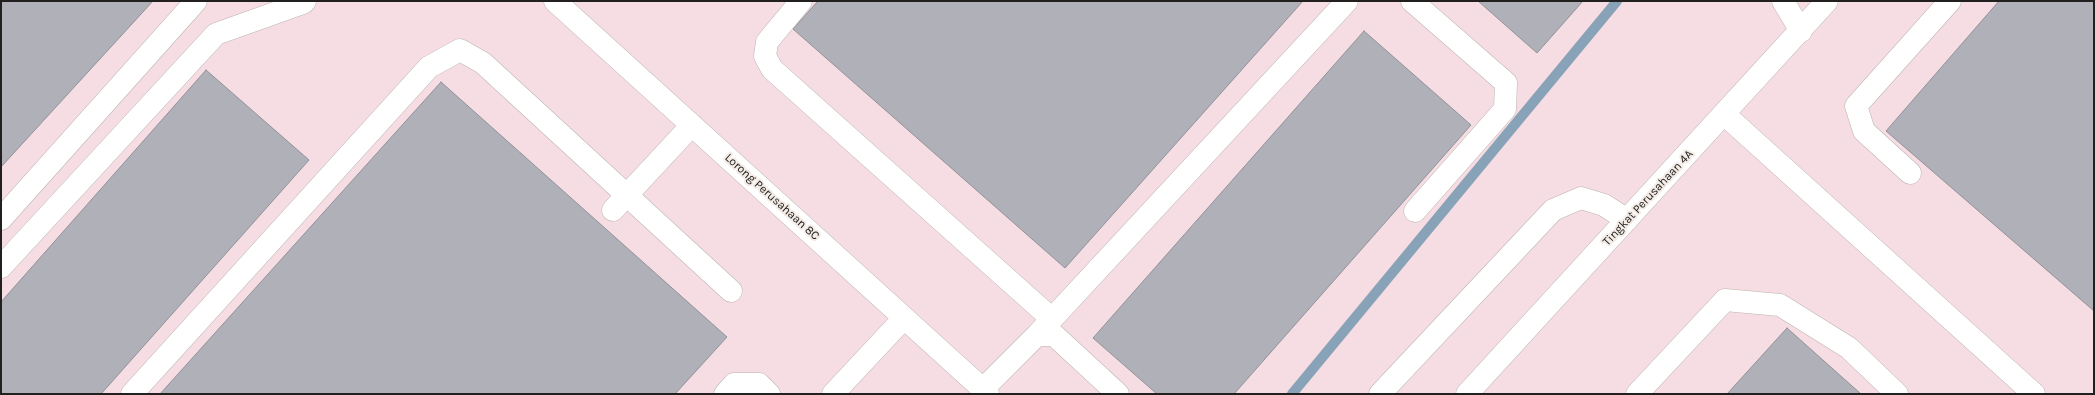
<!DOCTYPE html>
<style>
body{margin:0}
#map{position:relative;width:2095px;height:395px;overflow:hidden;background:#f3ece6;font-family:Karla,sans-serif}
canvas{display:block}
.frame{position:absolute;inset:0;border:2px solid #22201e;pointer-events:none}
</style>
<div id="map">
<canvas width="2095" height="395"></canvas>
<div class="frame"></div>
</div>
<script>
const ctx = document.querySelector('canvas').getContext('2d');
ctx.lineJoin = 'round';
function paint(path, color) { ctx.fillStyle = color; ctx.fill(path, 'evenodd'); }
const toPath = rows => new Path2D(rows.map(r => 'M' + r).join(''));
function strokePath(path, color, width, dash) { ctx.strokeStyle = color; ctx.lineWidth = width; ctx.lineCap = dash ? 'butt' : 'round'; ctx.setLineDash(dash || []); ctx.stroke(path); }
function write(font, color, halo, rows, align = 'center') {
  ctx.font = font + ' Karla,sans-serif'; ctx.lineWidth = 4; ctx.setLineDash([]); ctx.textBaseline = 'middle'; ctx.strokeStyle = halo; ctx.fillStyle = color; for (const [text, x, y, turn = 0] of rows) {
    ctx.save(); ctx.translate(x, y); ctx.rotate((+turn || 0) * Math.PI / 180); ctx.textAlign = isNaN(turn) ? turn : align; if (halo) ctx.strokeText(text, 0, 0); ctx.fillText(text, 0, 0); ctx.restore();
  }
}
paint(toPath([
 [1,1,2094,1,2094,394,1,394]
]), '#f6dce3');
strokePath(toPath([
 [1292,394,1617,1]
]), '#88a2b7', 10);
const building = toPath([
 [1,1,153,1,1,167,1,1],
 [818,1,1303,1,1065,268,793,29,818,1],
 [1478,1,1583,1,1537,53,1478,1],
 [1999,1,2094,1,2094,311,1886,131,1999,1],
 [1364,31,1471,125,1234,394,1157,394,1093,338,1364,31],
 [206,70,309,160,101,394,1,394,1,302,206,70],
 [441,82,727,337,675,394,160,394,441,82],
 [1787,328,1861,394,1727,394,1787,328]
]);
paint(building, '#b0b0b8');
strokePath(building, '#929299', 1);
const minor = toPath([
 [555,1,988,394],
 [801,1,767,42,765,56,772,69,1052,319],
 [1412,1,1506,83,1505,109,1415,211],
 [1783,1,1801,31],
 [1724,114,2034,394],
 [1910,173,1864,131,1856,106,1950,1],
 [613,210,692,125],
 [1,219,196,1],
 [1,267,216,34,303,3,305,1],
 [1037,335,1347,1],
 [983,389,1037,335,1054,335,1118,394],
 [132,394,429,67,460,50,483,63,731,291],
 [725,394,734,384,759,384,769,394],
 [833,394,904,318],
 [1380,394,1553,210,1581,198,1604,205,1627,220],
 [1467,394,1827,1],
 [1637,394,1725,300,1780,305,1849,348,1897,394]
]);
strokePath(minor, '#bcb6b0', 23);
strokePath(minor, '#fff', 22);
write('12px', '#22201e', '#f3ece6', [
 ["Lorong Perusahaan 8C",772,197,42],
 ["Tingkat Perusahaan 4A",1648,198,-47]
]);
</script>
